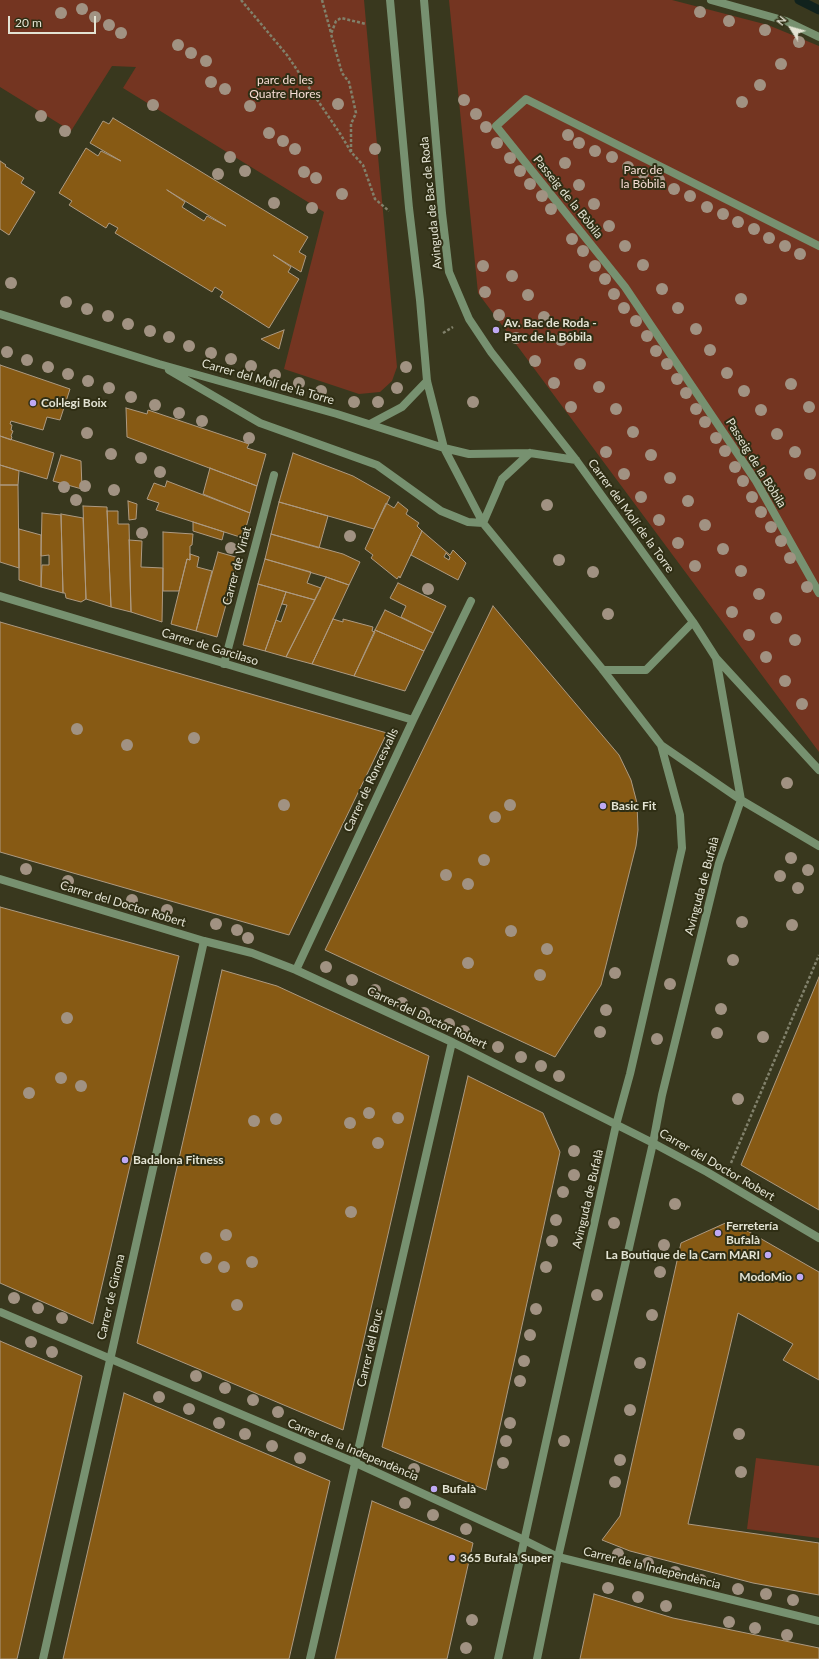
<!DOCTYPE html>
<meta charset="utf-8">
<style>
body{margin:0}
#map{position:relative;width:819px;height:1659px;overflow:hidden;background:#39381e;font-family:Lato,sans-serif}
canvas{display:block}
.north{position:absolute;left:771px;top:8px;width:40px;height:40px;-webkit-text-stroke:3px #2f2e14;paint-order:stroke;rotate:307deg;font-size:11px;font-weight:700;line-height:16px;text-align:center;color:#e3e3d3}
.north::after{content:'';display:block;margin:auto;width:14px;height:18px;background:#e3e3d3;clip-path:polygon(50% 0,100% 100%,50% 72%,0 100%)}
.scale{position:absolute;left:8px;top:16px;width:88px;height:18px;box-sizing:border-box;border:2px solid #e3e3d3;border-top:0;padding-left:5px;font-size:12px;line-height:14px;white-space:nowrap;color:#e3e3d3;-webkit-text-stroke:3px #2f2e14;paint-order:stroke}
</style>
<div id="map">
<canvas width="819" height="1659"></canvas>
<div class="north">N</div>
<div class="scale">20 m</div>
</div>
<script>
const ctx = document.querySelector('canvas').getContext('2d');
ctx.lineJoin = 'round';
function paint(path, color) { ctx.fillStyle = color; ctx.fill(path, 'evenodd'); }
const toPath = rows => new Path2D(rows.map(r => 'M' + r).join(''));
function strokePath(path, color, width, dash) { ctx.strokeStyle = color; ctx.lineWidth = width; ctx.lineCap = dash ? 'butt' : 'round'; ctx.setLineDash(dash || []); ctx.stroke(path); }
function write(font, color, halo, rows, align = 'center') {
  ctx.font = font + ' Lato,sans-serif'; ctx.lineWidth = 4; ctx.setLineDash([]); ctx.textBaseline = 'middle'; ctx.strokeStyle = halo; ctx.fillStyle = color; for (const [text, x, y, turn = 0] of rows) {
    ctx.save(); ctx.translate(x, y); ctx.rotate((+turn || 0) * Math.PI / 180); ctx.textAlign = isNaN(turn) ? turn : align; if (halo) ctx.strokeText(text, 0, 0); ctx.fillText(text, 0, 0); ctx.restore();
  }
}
paint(toPath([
 [0,0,364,0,397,367,392,381,380,392,359,394,284,369,324,212,123,88,136,67,112,66,71,131,0,87],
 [449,0,672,0,768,25,819,46,819,752,478,293],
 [756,1458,819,1466,819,1538,747,1529]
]), '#743521');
strokePath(toPath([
 [799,0,819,10]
]), '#11221d', 9);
const building = toPath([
 [113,118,308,237,299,252,306,256,301,272,273,255,291,267,288,272,299,279,269,328,220,297,223,292,215,287,212,292,115,233,118,228,109,223,106,228,69,205,72,201,59,193,86,148,98,156,101,151,121,161,90,143,103,121,109,124,113,118],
 [167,190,226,226,207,216,204,221,182,207,185,202,167,190],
 [0,161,6,165,5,166,24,178,21,183,35,192,9,235,0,229,0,161],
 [284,330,279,349,261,339,284,330],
 [0,365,70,389,60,420,47,417,43,430,11,421,10,424,12,425,11,430,13,431,11,436,12,437,11,440,0,436,0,365],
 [126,408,147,414,148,410,249,444,247,448,266,454,257,486,127,437,126,408],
 [0,436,54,453,47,479,0,465,0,436],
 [293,453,353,476,390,497,374,529,279,502,293,453],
 [61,455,81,461,82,489,53,481,61,455],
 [0,465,19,471,18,485,0,485,0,465],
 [210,468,257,486,250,513,203,494,210,468],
 [167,481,250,513,243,538,156,510,159,503,147,499,154,483,165,487,167,481],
 [0,485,18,485,19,568,0,562,0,485],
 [128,501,137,504,136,519,129,520,128,501],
 [279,502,328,516,319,548,271,534,279,502],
 [398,502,408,510,406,514,419,523,417,526,422,531,400,578,399,576,397,579,371,558,373,555,365,549,386,503,394,508,398,502],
 [83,506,107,507,111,607,86,599,83,506],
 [107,511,118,511,118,524,129,524,131,612,111,607,107,511],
 [42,513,61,515,63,593,41,587,42,565,49,565,49,555,41,556,42,513],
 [61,514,83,518,86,599,81,602,66,598,65,593,63,593,61,514],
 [193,522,224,532,222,540,193,531,193,522],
 [19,529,41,535,41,587,19,580,19,529],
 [422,531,450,555,453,550,466,563,458,580,411,555,422,531],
 [446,553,450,557,449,560,444,557,446,553],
 [163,532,193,534,192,545,190,546,190,560,187,559,179,591,163,591,163,532],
 [271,534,343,554,360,562,349,585,326,577,265,559,271,534],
 [129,540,142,541,141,567,163,568,162,622,131,612,129,540],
 [218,552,239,558,217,637,196,631,218,552],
 [190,554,199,557,197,567,212,571,196,631,171,624,187,559,190,560,190,554],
 [265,559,311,572,307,583,321,588,315,600,258,584,265,559],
 [326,577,349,585,312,664,286,657,326,577],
 [398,583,446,606,433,633,401,617,406,606,390,598,398,583],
 [258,584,286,592,265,651,243,645,258,584],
 [286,592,315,600,286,657,265,651,276,620,281,622,287,605,282,604,286,592],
 [493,606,619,755,631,780,637,803,638,830,636,846,601,985,555,1057,325,950,493,606],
 [385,610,433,633,424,651,375,630,385,610],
 [333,619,343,622,343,619,373,627,372,631,375,632,354,676,312,664,333,619],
 [0,622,387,733,289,935,0,852,0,622],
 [375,630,424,651,405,691,354,676,375,630],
 [0,907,179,956,93,1324,0,1283,0,907],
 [222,970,277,986,429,1056,343,1430,137,1343,222,970],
 [819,977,819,1210,741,1165,819,977],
 [468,1076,543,1113,560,1152,486,1490,382,1447,468,1076],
 [730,1221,819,1272,819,1380,783,1360,793,1344,738,1313,688,1524,819,1543,819,1595,753,1583,630,1551,602,1540,620,1516,681,1243,730,1221],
 [0,1341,82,1376,17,1659,0,1659,0,1341],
 [124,1393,330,1481,289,1659,63,1659,124,1393],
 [372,1501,473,1543,447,1659,335,1659,372,1501],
 [594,1594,673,1618,819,1648,819,1659,580,1659,594,1594]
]);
paint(building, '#875a14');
strokePath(building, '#ad9a82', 1);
strokePath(toPath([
 [241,0,287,55,341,135,351,152,363,165,375,199,389,211],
 [322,0,331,33],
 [351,152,351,124,356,113,349,82,342,73,331,34,336,21,341,18,366,24],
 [443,333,453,327],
 [731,1163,819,955]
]), '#81816b', 2.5, [3, 2]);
strokePath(toPath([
 [819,246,526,99,496,126,625,287,756,481,819,593]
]), '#779170', 8);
strokePath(toPath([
 [390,0,409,208,420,300,427,381,444,448,483,523,603,670,661,745,741,800,819,846],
 [424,0,442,213,449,272,469,319,491,352,576,460,693,622,716,658,819,770],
 [711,0,786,21,819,37],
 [0,314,159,364,337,414,444,448,469,454,530,453,576,460],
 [169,370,260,423,377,465,441,511,468,522,483,523],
 [370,424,402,407,427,381],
 [483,523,502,479,530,453],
 [0,596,413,720],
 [224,664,274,475],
 [603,670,646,670,693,622],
 [0,879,204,941,252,953,296,970,452,1042,653,1143,707,1172,819,1238],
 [296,970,413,720,471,601],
 [43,1659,204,941],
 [310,1659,452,1042],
 [498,1659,616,1125,630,1074,682,848,680,815,661,745],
 [537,1659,558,1557,653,1143,662,1095,719,863,741,800,716,658]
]), '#779170', 8);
strokePath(toPath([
 [0,1312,356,1463,524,1540,558,1557,819,1621]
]), '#779170', 8);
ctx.fillStyle = '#a19282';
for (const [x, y] of [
 [82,9],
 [700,12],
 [61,13],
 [95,17],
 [729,21],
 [109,25],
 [765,30],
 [121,33],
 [799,42],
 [178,45],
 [191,53],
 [206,61],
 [781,64],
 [211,82],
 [760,85],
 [225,89],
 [464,100],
 [742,102],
 [338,104],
 [153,105],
 [250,106],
 [476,114],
 [41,116],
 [486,127],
 [65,131],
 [269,133],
 [568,135],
 [283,141],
 [497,143],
 [579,143],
 [295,149],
 [375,149],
 [595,151],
 [230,157],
 [612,157],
 [510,158],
 [565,163],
 [628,167],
 [245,171],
 [520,171],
 [304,172],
 [643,173],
 [218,174],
 [316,178],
 [659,180],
 [530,184],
 [579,185],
 [674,189],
 [342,194],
 [542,196],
 [690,196],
 [274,203],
 [594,204],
 [707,207],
 [312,208],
 [551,209],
 [723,214],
 [738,222],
 [609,226],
 [754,229],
 [769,238],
 [572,239],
 [625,246],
 [785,246],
 [583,251],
 [800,254],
 [643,265],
 [483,266],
 [595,266],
 [512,276],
 [605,279],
 [11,283],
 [662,289],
 [485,292],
 [614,294],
 [528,295],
 [741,299],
 [66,302],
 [624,308],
 [678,308],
 [87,309],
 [499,315],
 [108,316],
 [544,317],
 [636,321],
 [128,324],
 [696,329],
 [150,331],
 [647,336],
 [169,337],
 [516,338],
 [561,340],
 [189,346],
 [710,350],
 [656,351],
 [7,352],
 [211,353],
 [231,359],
 [27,360],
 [535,361],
 [580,364],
 [667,364],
 [251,366],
 [48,367],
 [406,367],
 [727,373],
 [68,374],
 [275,375],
 [677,379],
 [88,381],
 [299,383],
 [554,383],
 [791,384],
 [599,387],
 [109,388],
 [397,388],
 [321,391],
 [744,391],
 [686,393],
 [131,397],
 [354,402],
 [378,402],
 [473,402],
 [155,405],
 [571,407],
 [809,407],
 [616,409],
 [696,409],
 [761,410],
 [179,413],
 [202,421],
 [705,422],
 [633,432],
 [87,433],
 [777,434],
 [249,438],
 [716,438],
 [725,451],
 [606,452],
 [795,452],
 [111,454],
 [651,455],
 [141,458],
 [735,467],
 [160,472],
 [624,474],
 [810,474],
 [670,478],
 [743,481],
 [85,486],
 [64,487],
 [114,490],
 [641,497],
 [752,497],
 [76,500],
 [688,501],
 [547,505],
 [761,512],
 [659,520],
 [705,525],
 [771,527],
 [142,533],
 [350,536],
 [781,541],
 [678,543],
 [231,548],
 [723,549],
 [790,558],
 [559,560],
 [695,566],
 [741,571],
 [593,572],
 [807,587],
 [428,589],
 [759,594],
 [732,612],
 [608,614],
 [776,618],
 [749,635],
 [795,640],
 [766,657],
 [785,681],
 [802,704],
 [77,729],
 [194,738],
 [127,745],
 [787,783],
 [284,805],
 [510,805],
 [495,817],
 [791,858],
 [484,860],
 [26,869],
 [808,870],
 [446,875],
 [780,876],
 [68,881],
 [468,884],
 [798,888],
 [132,900],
 [167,910],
 [742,922],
 [216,924],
 [792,925],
 [237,930],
 [511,931],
 [248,938],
 [547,949],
 [733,960],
 [468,963],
 [326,967],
 [615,973],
 [540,975],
 [352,980],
 [670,984],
 [375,990],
 [402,1003],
 [721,1009],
 [606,1010],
 [424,1013],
 [67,1018],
 [449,1024],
 [464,1031],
 [600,1032],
 [717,1033],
 [763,1037],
 [657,1039],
 [498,1047],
 [521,1057],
 [541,1066],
 [559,1076],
 [61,1078],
 [81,1086],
 [29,1093],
 [738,1099],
 [369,1113],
 [398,1118],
 [276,1119],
 [254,1121],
 [350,1123],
 [378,1143],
 [574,1151],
 [574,1175],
 [563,1192],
 [675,1204],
 [351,1212],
 [556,1220],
 [614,1223],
 [226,1235],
 [552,1241],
 [664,1245],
 [206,1258],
 [252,1262],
 [224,1267],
 [546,1267],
 [660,1272],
 [597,1295],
 [14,1298],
 [237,1305],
 [38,1308],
 [536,1309],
 [652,1315],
 [62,1318],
 [530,1335],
 [31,1342],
 [52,1352],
 [524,1361],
 [640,1363],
 [196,1376],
 [520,1381],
 [225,1388],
 [159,1397],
 [253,1400],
 [189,1409],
 [630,1410],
 [278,1412],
 [219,1423],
 [510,1423],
 [245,1434],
 [739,1434],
 [506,1441],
 [564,1441],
 [272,1446],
 [300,1458],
 [620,1460],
 [503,1463],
 [414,1469],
 [741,1472],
 [615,1482],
 [405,1503],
 [433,1515],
 [466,1529],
 [618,1554],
 [648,1563],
 [675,1572],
 [701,1580],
 [608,1588],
 [738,1589],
 [766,1594],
 [638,1597],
 [793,1600],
 [666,1606],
 [472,1620],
 [729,1622],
 [755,1628],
 [787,1635],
 [466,1648]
]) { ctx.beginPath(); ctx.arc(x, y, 6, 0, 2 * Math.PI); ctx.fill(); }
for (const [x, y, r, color] of [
 [496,330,4,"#bfa9f4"],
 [33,403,4,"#bfa9f4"],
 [603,806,4,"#bfa9f4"],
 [125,1160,4,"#bfa9f4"],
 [718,1233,4,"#bfa9f4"],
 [768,1255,4,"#bfa9f4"],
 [800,1277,4,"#bfa9f4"],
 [434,1489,4,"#bfa9f4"],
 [452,1558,4,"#bfa9f4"]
]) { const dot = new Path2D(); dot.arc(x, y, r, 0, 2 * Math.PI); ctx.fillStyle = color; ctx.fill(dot); strokePath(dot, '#2f2e14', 1.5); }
write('12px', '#f6dcd4', '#2f2e14', [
 ["parc de les",285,80],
 ["Quatre Hores",285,94],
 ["Parc de",643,170],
 ["la Bòbila",643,184]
]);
write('12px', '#e3e3d3', '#2f2e14', [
 ["Passeig de la Bòbila",568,197,51],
 ["Avinguda de Bac de Roda",431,203,-96],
 ["Carrer del Molí de la Torre",268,382,16],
 ["Passeig de la Bòbila",756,463,58],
 ["Carrer del Molí de la Torre",631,516,54],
 ["Carrer de Viriat",237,566,-75],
 ["Carrer de Garcilaso",210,647,17],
 ["Carrer de Roncesvalls",371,780,-65],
 ["Avinguda de Bufalà",702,886,-75],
 ["Carrer del Doctor Robert",123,904,17],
 ["Carrer del Doctor Robert",427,1018,25],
 ["Carrer del Doctor Robert",717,1165,30],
 ["Avinguda de Bufalà",588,1199,-77],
 ["Carrer de Girona",111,1297,-77],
 ["Carrer del Bruc",370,1348,-77],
 ["Carrer de la Independència",353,1450,23],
 ["Carrer de la Independència",652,1568,14]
]);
write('bold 12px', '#e3e3d3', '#2f2e14', [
 ["Av. Bac de Roda -",504,323],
 ["Parc de la Bóbila",504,337],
 ["Col·legi Boix",41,403],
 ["Basic Fit",611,806],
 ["Badalona Fitness",133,1160],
 ["Ferretería",726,1226],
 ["Bufalà",726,1240],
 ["La Boutique de la Carn MARI",760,1255,"right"],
 ["ModoMio",792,1277,"right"],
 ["Bufalà",442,1489],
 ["365 Bufalà Super",460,1558]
], 'left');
</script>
